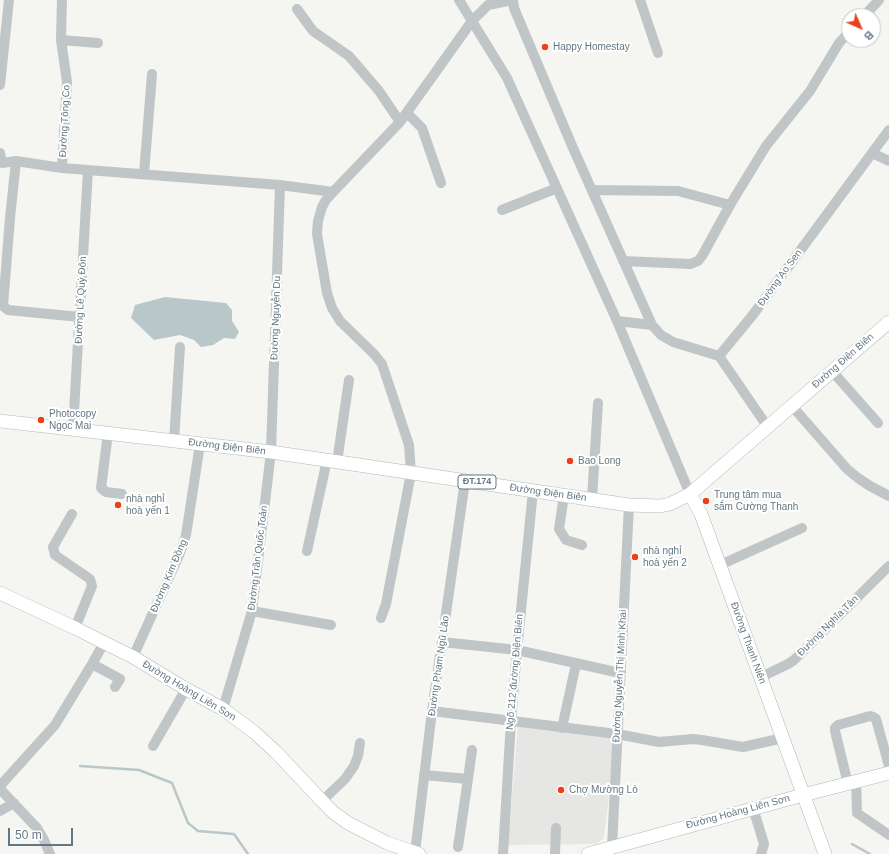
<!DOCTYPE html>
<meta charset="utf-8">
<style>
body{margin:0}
#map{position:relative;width:889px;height:854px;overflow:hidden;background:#f5f5f1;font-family:Arial,sans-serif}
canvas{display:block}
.north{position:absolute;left:841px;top:8px;width:40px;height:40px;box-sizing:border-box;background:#fff;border:1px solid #c1c9cd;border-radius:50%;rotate:135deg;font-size:11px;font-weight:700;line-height:16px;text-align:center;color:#637783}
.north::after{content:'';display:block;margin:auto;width:14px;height:18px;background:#eb411b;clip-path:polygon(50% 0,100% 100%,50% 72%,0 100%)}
.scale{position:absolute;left:8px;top:828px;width:65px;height:18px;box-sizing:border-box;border:2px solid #637783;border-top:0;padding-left:5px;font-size:12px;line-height:14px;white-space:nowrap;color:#637783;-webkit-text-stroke:3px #fff;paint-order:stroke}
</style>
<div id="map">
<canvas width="889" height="854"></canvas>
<div class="north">B</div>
<div class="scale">50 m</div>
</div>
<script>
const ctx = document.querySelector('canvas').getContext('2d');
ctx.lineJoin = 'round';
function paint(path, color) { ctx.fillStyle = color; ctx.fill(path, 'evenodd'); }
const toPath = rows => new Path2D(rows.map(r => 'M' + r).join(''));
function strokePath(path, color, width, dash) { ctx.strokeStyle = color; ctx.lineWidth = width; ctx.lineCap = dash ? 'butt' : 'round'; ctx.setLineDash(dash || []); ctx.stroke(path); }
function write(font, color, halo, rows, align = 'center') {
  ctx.font = font + ' Arial,sans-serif'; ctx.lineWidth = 4; ctx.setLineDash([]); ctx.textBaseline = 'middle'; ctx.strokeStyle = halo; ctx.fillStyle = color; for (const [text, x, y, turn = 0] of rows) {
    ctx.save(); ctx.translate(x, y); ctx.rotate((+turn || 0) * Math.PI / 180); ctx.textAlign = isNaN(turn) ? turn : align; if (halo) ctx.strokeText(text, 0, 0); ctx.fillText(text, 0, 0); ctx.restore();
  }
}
paint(toPath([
 [518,725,607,731,615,741,604,838,596,844,508,845]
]), '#e6e6e4');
paint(toPath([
 [165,297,226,303,232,310,232,321,239,332,235,339,224,338,213,345,201,347,194,340,180,335,154,340,131,318,135,305]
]), '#b9c7cb');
strokePath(toPath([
 [80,766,139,770,172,783,188,823,198,831,234,834,248,854],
 [852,844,870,854]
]), '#b9c7cb', 2.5);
const major = toPath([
 [0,421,271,452,629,505,660,506,670,504,690,494,889,322],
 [690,494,701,514,825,854],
 [0,593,75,628,133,657,186,689,223,709,254,732,276,752,322,801,334,813,348,823,387,843,419,854],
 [588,854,803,795,889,773]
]);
strokePath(major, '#b3b8bb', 14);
strokePath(toPath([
 [62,0,61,40,67,82,62,168,280,185,333,192],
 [459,0,507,78,617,321,690,494],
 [513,0,514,8,573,148,652,325,661,335,673,342,719,356],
 [640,0,658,53],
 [297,9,313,31,349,56,379,91,400,122],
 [864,16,879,0],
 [61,40,98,43],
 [0,85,9,0],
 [407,113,422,128,441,183],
 [0,153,2,163,16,161,62,168],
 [872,153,889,161],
 [16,161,10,218,3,306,8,310,80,317],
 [144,174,152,74],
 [592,190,678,191,730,205],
 [502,210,557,188],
 [623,261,690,264,698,261,702,256,730,205,766,146,810,91,839,43,849,32],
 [617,321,652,325],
 [832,371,878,423],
 [792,406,847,469,858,478,870,486,889,496],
 [767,426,719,356,752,316,889,130],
 [73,429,88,170],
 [108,433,101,488,106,492,122,494],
 [174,441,180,347],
 [337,462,349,380],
 [564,495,559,529,566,540,582,545],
 [592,499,598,403],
 [72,514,53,547,55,555,90,579,92,586,75,628],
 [307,551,327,460],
 [720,565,802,528],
 [252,611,331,625],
 [381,618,386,604,411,473,409,445,382,364,374,354,340,321,332,308,327,293,317,234,318,221,322,207,326,200,333,192,400,122,472,21,488,5,512,0],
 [442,642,517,650,620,673],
 [133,657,180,553,186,535,200,444],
 [92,664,120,679,115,687],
 [761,677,788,664,794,660,889,566],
 [223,709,252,611,271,452,280,185],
 [432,711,617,734,659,742,693,739,702,740,743,747,783,738],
 [562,728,576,664],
 [153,746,186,689],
 [424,775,468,779,458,847],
 [468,779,472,750],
 [856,781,857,813,889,835],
 [848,784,835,731,835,728,838,725,870,716,873,717,876,719,889,766],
 [0,786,55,725,92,664,104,643],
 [0,789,37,828,44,840,50,854],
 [322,801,345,779,354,766,358,756,360,743],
 [753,808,764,844,761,854],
 [0,811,14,803],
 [612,847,629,505],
 [415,853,432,711,465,481],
 [503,854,511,721,517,650,533,491],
 [555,854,556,828]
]), '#c0c5c7', 10);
strokePath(major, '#fff', 13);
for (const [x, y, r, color] of [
 [545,47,4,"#eb411b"],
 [41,420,4,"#eb411b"],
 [570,461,4,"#eb411b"],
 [706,501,4,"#eb411b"],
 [118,505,4,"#eb411b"],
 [635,557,4,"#eb411b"],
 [561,790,4,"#eb411b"]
]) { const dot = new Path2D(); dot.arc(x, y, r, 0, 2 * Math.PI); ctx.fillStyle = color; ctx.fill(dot); strokePath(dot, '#fff', 1.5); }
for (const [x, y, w] of [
 [477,482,38]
]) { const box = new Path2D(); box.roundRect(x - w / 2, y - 7, w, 14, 3); ctx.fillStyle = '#fff'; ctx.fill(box); strokePath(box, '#637783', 1); }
write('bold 9px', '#637783', null, [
 ["ĐT.174",477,482]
]);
write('10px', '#637783', '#fff', [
 ["Happy Homestay",553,47],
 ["Photocopy",49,414],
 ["Ngọc Mai",49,426],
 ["Bao Long",578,461],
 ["Trung tâm mua",714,495],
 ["sắm Cường Thanh",714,507],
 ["nhà nghỉ",126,499],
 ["hoà yến 1",126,511],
 ["nhà nghỉ",643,551],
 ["hoà yến 2",643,563],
 ["Chợ Mường Lò",569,790]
], 'left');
write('10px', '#637783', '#fff', [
 ["Đường Tông Co",65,121,-87],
 ["Đường Ao Sen",780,278,-54],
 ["Đường Lê Quý Đôn",81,300,-87],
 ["Đường Nguyễn Du",276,318,-88],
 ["Đường Điện Biên",843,361,-41],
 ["Đường Điện Biên",227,447,7],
 ["Đường Điện Biên",548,493,8],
 ["Đường Trần Quốc Toản",258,558,-83],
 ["Đường Kim Đồng",169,576,-67],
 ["Đường Nghĩa Tân",828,626,-45],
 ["Đường Thanh Niên",748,643,70],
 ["Đường Phạm Ngũ Lão",439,666,-82],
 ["Ngõ 212 đường Điện Biên",515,672,-85],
 ["Đường Nguyễn Thị Minh Khai",620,676,-87],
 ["Đường Hoàng Liên Sơn",189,691,31],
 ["Đường Hoàng Liên Sơn",738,812,-15]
]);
</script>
